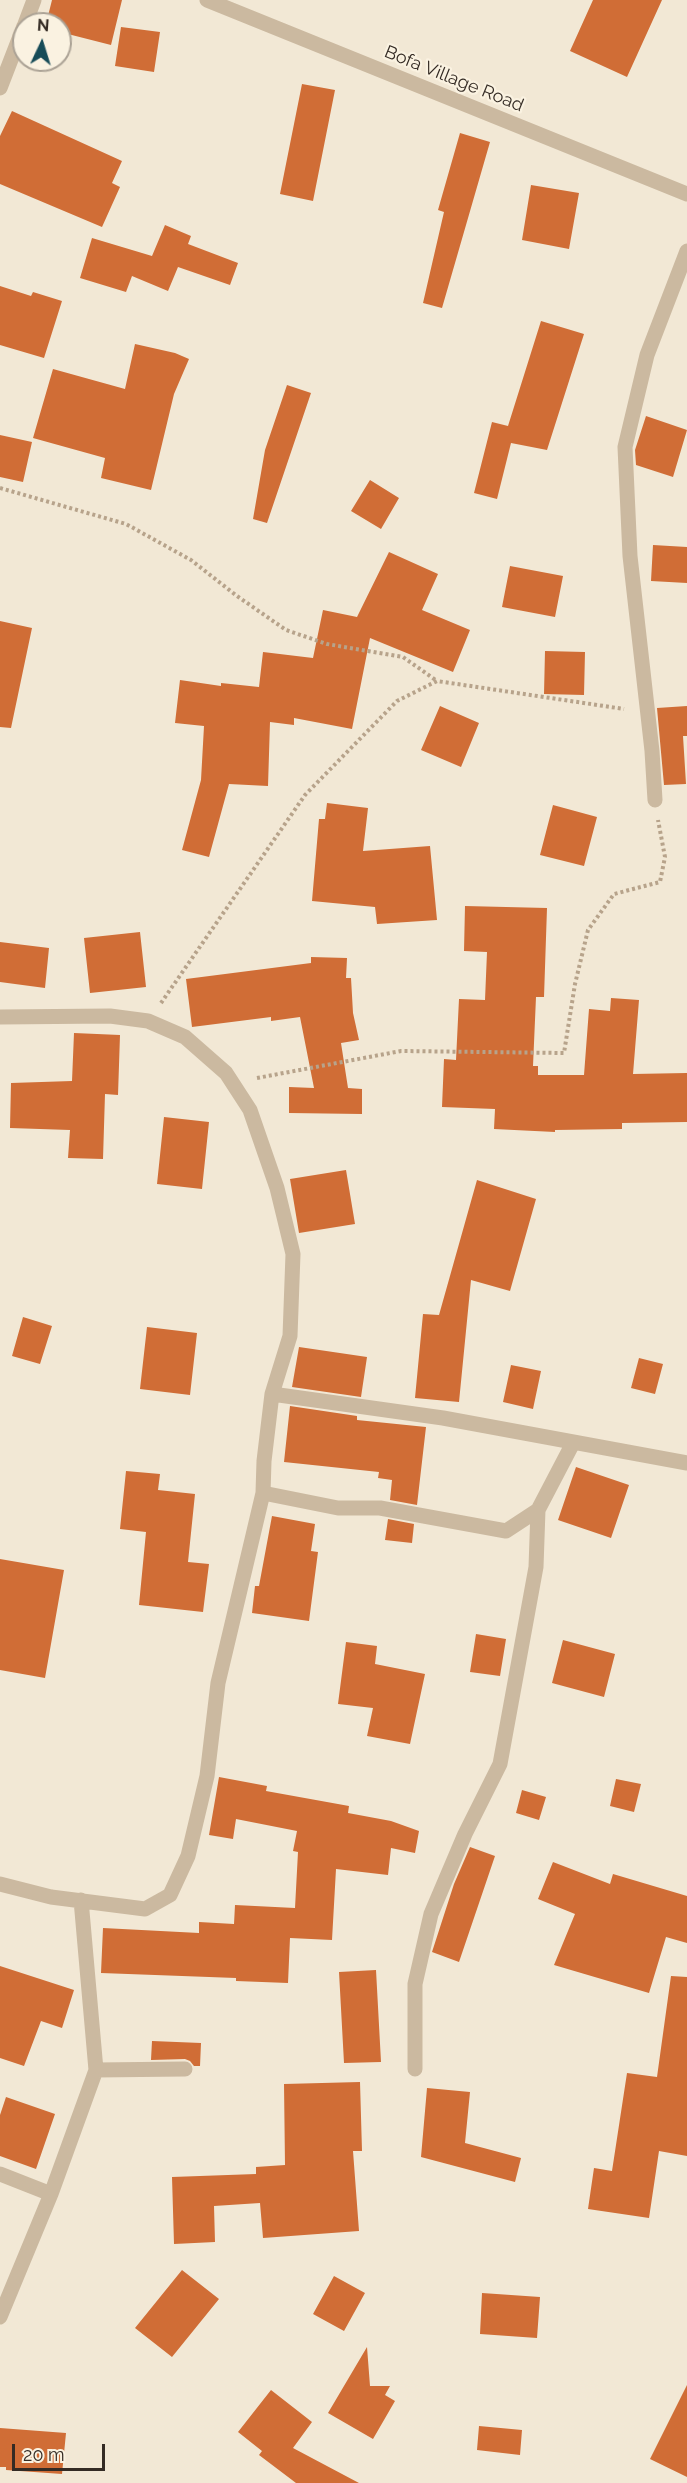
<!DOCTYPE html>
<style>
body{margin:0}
#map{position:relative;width:687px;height:2483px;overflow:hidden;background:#f2e8d5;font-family:Raleway,sans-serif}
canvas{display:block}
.north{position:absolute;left:12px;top:12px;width:60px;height:60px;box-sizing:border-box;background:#faf2e1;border:2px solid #aba295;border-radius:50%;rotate:4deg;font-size:16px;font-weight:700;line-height:24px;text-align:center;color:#342b24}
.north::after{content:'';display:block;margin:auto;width:21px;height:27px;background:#174c58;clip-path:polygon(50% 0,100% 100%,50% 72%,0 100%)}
.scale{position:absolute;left:12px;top:2444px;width:93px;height:27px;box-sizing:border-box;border:3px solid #342b24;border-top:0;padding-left:8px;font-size:18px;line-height:21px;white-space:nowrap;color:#342b24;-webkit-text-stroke:4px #faf2e1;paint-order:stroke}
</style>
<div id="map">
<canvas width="687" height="2483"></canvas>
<div class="north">N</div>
<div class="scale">20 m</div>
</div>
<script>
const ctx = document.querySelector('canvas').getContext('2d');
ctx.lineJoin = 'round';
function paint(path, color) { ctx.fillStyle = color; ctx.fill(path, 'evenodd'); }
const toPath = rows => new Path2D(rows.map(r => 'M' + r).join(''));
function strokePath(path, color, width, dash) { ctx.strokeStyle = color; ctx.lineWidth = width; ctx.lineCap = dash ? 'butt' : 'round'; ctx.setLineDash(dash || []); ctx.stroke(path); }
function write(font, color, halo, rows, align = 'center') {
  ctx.font = font + ' Raleway,sans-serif'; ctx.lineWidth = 4.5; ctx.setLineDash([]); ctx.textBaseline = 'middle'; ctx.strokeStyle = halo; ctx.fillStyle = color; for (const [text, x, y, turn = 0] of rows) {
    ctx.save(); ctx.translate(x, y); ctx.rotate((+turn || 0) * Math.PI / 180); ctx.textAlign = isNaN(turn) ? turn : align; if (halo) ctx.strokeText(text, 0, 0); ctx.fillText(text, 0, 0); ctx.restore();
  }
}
paint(toPath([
 [52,0,122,0,111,45,60,32,60,24,46,24],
 [593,0,662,0,627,77,570,51],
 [121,27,160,32,154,72,115,66],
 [302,84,335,90,313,201,280,194],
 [12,111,122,161,112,183,120,187,102,227,0,184,0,136],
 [460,133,490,142,442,308,423,303,444,212,438,210],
 [531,185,579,193,569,249,522,240],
 [165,225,191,236,188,244,238,263,230,285,178,267,168,291,132,276,126,292,80,278,92,238,152,256],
 [0,286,31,296,33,292,62,301,44,358,0,345],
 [541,321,584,334,547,450,511,443,497,499,474,493,492,422,508,426],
 [135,344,175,353,189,359,174,394,151,490,101,478,105,458,33,438,53,369,125,389],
 [287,385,311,393,267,523,253,519,265,450],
 [646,416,687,430,673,477,636,465,635,450],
 [0,435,32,442,23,482,0,477],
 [370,480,399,498,381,529,351,511],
 [653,545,687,547,687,583,651,581],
 [389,552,438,574,422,610,470,630,453,672,370,638,352,729,294,718,294,725,270,722,268,786,229,784,209,857,182,850,201,780,204,726,175,723,180,680,221,686,221,683,259,687,263,652,313,658,323,610,357,617],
 [510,566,563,576,555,617,502,607],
 [0,621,32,628,11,728,0,727],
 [545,651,585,652,584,695,544,694],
 [440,706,479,723,461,767,421,750],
 [687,706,687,736,683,736,686,784,664,785,657,708],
 [327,803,368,808,363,851,430,846,437,920,377,924,375,907,312,901,319,819,325,819],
 [553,805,597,817,584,866,540,855],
 [465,906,547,908,544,997,536,997,533,1066,538,1066,538,1075,584,1075,589,1009,610,1011,611,998,639,1000,633,1074,687,1073,687,1122,622,1123,622,1129,555,1130,555,1132,494,1129,495,1109,442,1107,444,1059,456,1060,459,999,485,1000,487,952,464,951],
 [140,932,146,987,90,993,84,938],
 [0,942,49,948,45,988,0,982],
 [311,957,347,958,346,978,351,978,353,1013,359,1040,341,1043,348,1088,362,1089,362,1114,289,1113,289,1087,314,1088,300,1017,271,1021,271,1017,192,1027,186,979,311,963],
 [74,1033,120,1035,118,1095,105,1094,103,1159,68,1158,70,1130,10,1128,11,1083,72,1081],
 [164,1117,209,1122,202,1189,157,1184],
 [346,1170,355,1224,299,1233,290,1179],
 [477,1180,536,1199,510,1291,471,1280,459,1402,415,1398,423,1314,439,1315],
 [23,1317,52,1326,40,1364,12,1356],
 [147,1327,197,1333,190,1395,140,1389],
 [299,1347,367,1357,361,1397,292,1387],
 [639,1358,663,1364,655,1394,631,1388],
 [511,1365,541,1371,533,1409,503,1402],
 [290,1406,357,1416,357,1420,426,1427,417,1505,390,1500,392,1480,378,1478,379,1472,284,1462],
 [576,1467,629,1485,611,1538,558,1520],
 [126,1471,160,1474,158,1490,195,1494,188,1562,209,1564,203,1612,139,1605,146,1532,120,1529],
 [272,1516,315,1524,311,1551,318,1552,309,1621,252,1613,255,1586,259,1586],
 [388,1519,414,1524,412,1543,385,1540],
 [0,1559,64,1570,45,1678,0,1670],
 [476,1634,506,1639,500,1676,470,1672],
 [563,1640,615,1654,604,1697,552,1683],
 [346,1642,377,1646,375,1664,425,1674,410,1744,367,1736,373,1708,338,1704],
 [219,1777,267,1786,266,1791,349,1806,348,1813,391,1821,419,1831,415,1853,391,1848,388,1875,336,1869,332,1940,290,1938,288,1983,236,1981,236,1978,101,1973,103,1928,199,1933,199,1922,234,1924,235,1905,295,1908,298,1852,293,1851,297,1831,236,1819,233,1839,209,1835],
 [616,1779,641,1784,634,1812,610,1806],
 [522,1790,546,1797,539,1820,516,1813],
 [470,1847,495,1856,459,1962,432,1952,454,1884],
 [553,1862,610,1884,613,1874,687,1896,687,1943,666,1937,649,1993,554,1965,575,1914,538,1899],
 [0,1966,74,1990,62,2028,41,2021,24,2066,0,2058],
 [376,1970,381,2062,344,2063,339,1972],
 [671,1976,687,1977,687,2156,659,2151,649,2218,588,2209,594,2168,612,2171,627,2073,657,2077],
 [152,2041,201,2043,200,2066,194,2066,190,2061,185,2059,151,2060],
 [360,2082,362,2151,353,2151,359,2231,263,2238,260,2203,214,2206,215,2242,174,2244,172,2177,256,2174,256,2167,285,2165,284,2084],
 [427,2088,470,2092,465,2143,521,2158,515,2182,421,2157],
 [6,2097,55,2114,36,2169,0,2156,0,2115],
 [182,2270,219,2299,172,2357,135,2328],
 [334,2276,365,2293,344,2331,313,2314],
 [482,2293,540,2297,537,2338,480,2334],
 [367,2347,370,2386,390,2386,385,2395,395,2401,373,2439,328,2413],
 [687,2385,687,2477,650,2459],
 [271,2390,312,2422,293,2448,359,2483,296,2483,259,2455,262,2451,238,2432],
 [479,2426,522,2430,520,2455,477,2450],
 [0,2428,66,2433,62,2474,6,2470,6,2467,0,2467]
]), '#d06d36');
strokePath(toPath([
 [0,488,126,524,191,560,237,596,286,630,327,644,403,657,437,681],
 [161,1003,305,795,397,701,437,681,624,709],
 [257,1078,401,1051,564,1053,575,984,588,930,614,894,660,882,665,857,658,820]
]), '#b7a38b', 4, [3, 3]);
strokePath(toPath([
 [207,0,687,194],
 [25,24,34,0],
 [0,88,24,26],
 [655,800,652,751,630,556,625,447,647,355,687,251],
 [0,1017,110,1016,148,1021,185,1037,226,1073,250,1110,277,1188,293,1254,290,1336,272,1394,264,1461,263,1493,218,1683,207,1776,188,1856,170,1895,145,1909,51,1897,0,1884],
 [272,1394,443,1418,687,1463],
 [263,1493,338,1508,380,1508,506,1531,538,1510,573,1443],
 [415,2069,415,1984,431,1914,465,1834,500,1764,536,1567,538,1510],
 [96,2070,185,2069],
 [0,2174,51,2194],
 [0,2317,51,2194,96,2070,81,1900]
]), '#cbb9a0', 15);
write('18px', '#342b24', '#faf2e1', [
 ["Bofa Village Road",454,79,22]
]);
</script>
